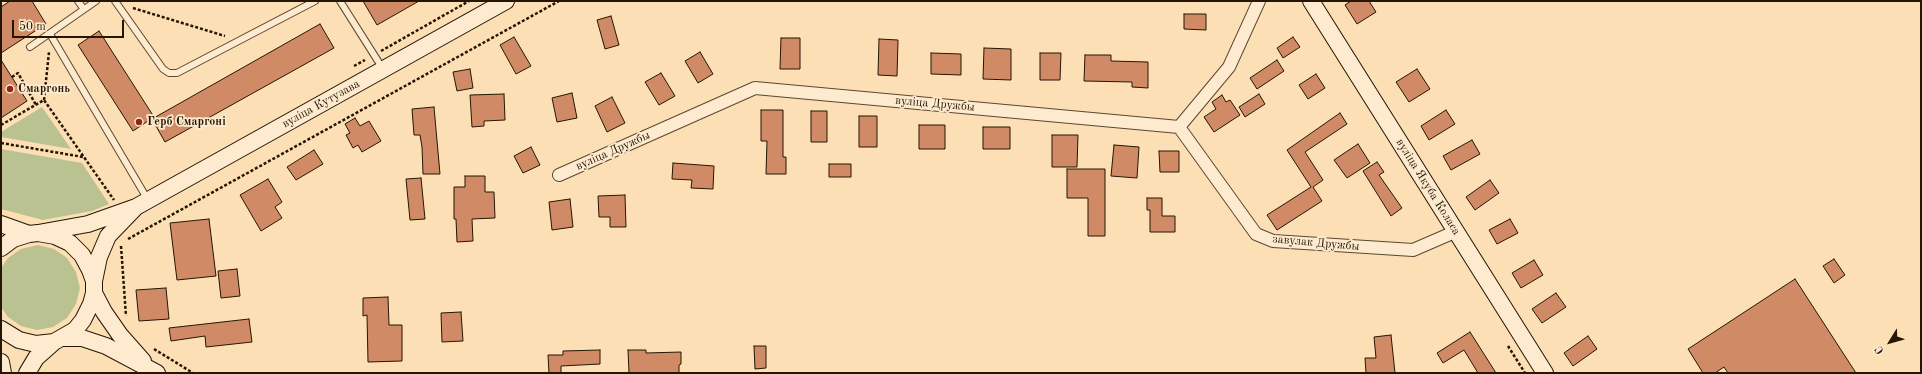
<!DOCTYPE html>
<meta charset="utf-8">
<style>
body{margin:0}
#map{position:relative;width:1922px;height:374px;overflow:hidden;background:#fddfb5;font-family:"Old Standard TT",serif}
canvas{display:block}
.frame{position:absolute;inset:0;border:2px solid #241603;pointer-events:none}
.north{position:absolute;left:1870px;top:322px;width:40px;height:40px;-webkit-text-stroke:3px #feeacf;paint-order:stroke;rotate:233deg;font-size:11px;font-weight:700;line-height:16px;text-align:center;color:#241603}
.north::after{content:'';display:block;margin:auto;width:14px;height:18px;background:#241603;clip-path:polygon(50% 0,100% 100%,50% 72%,0 100%)}
.scale{position:absolute;left:12px;top:20px;width:112px;height:18px;box-sizing:border-box;border:2px solid #241603;border-top:0;padding-left:5px;font-size:12px;line-height:14px;white-space:nowrap;color:#241603;-webkit-text-stroke:3px #feeacf;paint-order:stroke}
</style>
<div id="map">
<canvas width="1922" height="374"></canvas>
<div class="frame"></div>
<div class="north">С</div>
<div class="scale">50 m</div>
</div>
<script>
const ctx = document.querySelector('canvas').getContext('2d');
ctx.lineJoin = 'round';
function paint(path, color) { ctx.fillStyle = color; ctx.fill(path, 'evenodd'); }
const toPath = rows => new Path2D(rows.map(r => 'M' + r).join(''));
function strokePath(path, color, width, dash) { ctx.strokeStyle = color; ctx.lineWidth = width; ctx.lineCap = dash ? 'butt' : 'round'; ctx.setLineDash(dash || []); ctx.stroke(path); }
function write(font, color, halo, rows, align = 'center') {
  ctx.font = font + ' "Old Standard TT",serif'; ctx.lineWidth = 3.5; ctx.setLineDash([]); ctx.textBaseline = 'middle'; ctx.strokeStyle = halo; ctx.fillStyle = color; for (const [text, x, y, turn = 0] of rows) {
    ctx.save(); ctx.translate(x, y); ctx.rotate((+turn || 0) * Math.PI / 180); ctx.textAlign = isNaN(turn) ? turn : align; if (halo) ctx.strokeText(text, 0, 0); ctx.fillText(text, 0, 0); ctx.restore();
  }
}
paint(toPath([
 [42,107,71,149,1,137,1,132],
 [1,149,82,163,109,204,92,211,43,220,1,209],
 [38,245,54,249,67,258,76,272,80,288,76,304,67,318,53,327,37,330,21,326,8,317,1,307,1,268,8,258,21,249]
]), '#bbc291');
const building = toPath([
 [10,1,32,1,46,24,1,53,1,7,10,1],
 [363,1,419,1,377,25,363,1],
 [1351,1,1369,1,1376,12,1357,24,1345,5,1351,1],
 [1184,14,1206,14,1206,30,1184,29,1184,14],
 [611,16,619,45,605,49,597,20,611,16],
 [320,24,334,48,165,142,152,119,320,24],
 [99,31,154,117,133,131,78,45,99,31],
 [514,37,531,66,516,74,500,45,514,37],
 [1293,37,1300,47,1283,58,1277,48,1293,37],
 [781,38,800,38,800,69,780,69,781,38],
 [879,39,898,40,897,76,878,75,879,39],
 [984,48,1011,49,1011,80,983,79,984,48],
 [700,52,713,74,698,83,685,61,700,52],
 [931,53,961,54,961,75,931,74,931,53],
 [1040,53,1061,53,1060,80,1040,80,1040,53],
 [1085,55,1111,55,1111,61,1148,62,1148,88,1132,87,1132,82,1084,81,1085,55],
 [1,60,27,101,1,118,1,60],
 [1277,60,1284,71,1257,89,1250,78,1277,60],
 [470,69,473,88,457,91,453,72,470,69],
 [1417,69,1430,89,1409,102,1396,82,1417,69],
 [661,73,675,96,659,105,645,82,661,73],
 [1316,74,1325,88,1308,99,1299,85,1316,74],
 [572,93,577,118,557,122,552,98,572,93],
 [504,94,505,120,484,121,484,126,472,127,470,95,504,94],
 [1259,94,1265,104,1245,117,1239,107,1259,94],
 [1222,95,1226,102,1230,100,1240,115,1214,132,1204,117,1216,109,1212,102,1222,95],
 [612,97,625,123,607,132,595,106,612,97],
 [434,107,440,174,423,174,422,147,420,135,414,135,412,109,434,107],
 [761,110,783,110,783,157,786,157,786,174,766,174,767,141,761,141,761,110],
 [1446,110,1455,124,1429,140,1421,126,1446,110],
 [811,111,827,111,827,142,811,142,811,111],
 [1340,113,1347,124,1305,152,1323,180,1313,187,1322,201,1277,230,1267,215,1311,187,1287,150,1340,113],
 [859,116,877,116,877,147,859,147,859,116],
 [355,118,360,126,369,121,381,141,362,152,358,145,353,148,346,135,350,133,345,124,355,118],
 [919,125,945,125,945,149,919,149,919,125],
 [983,127,1010,127,1010,149,983,149,983,127],
 [1052,135,1078,135,1077,167,1052,167,1052,135],
 [1472,140,1480,154,1451,170,1443,156,1472,140],
 [1358,144,1370,163,1347,178,1334,160,1358,144],
 [1114,145,1139,147,1137,178,1111,176,1114,145],
 [531,147,540,165,523,173,514,156,531,147],
 [314,150,323,164,296,180,287,167,314,150],
 [1159,151,1179,151,1179,172,1160,172,1159,151],
 [1377,162,1384,172,1379,175,1402,208,1391,216,1363,171,1377,162],
 [673,163,714,166,713,189,691,188,692,180,672,179,673,163],
 [829,164,851,164,851,177,829,177,829,164],
 [1067,169,1105,169,1105,236,1088,236,1088,198,1067,198,1067,169],
 [465,176,485,176,485,192,494,192,495,218,472,219,473,241,457,242,456,219,454,219,454,187,465,187,465,176],
 [421,178,425,219,410,220,406,179,421,178],
 [268,179,282,202,275,207,282,218,261,231,240,195,268,179],
 [1490,180,1499,193,1475,210,1466,197,1490,180],
 [625,195,626,227,610,227,610,217,599,217,598,196,625,195],
 [1147,198,1162,198,1162,216,1175,216,1175,232,1150,232,1150,210,1147,210,1147,198],
 [570,199,573,227,552,230,549,202,570,199],
 [209,219,216,276,177,280,170,223,209,219],
 [1510,219,1518,233,1497,244,1489,230,1510,219],
 [1834,259,1845,275,1834,283,1823,266,1834,259],
 [1534,260,1543,275,1521,288,1512,273,1534,260],
 [237,269,240,296,221,298,218,271,237,269],
 [1795,279,1856,373,1728,373,1724,367,1715,373,1703,373,1688,349,1795,279],
 [166,288,169,319,139,321,136,290,166,288],
 [1556,293,1566,307,1542,323,1532,309,1556,293],
 [388,297,389,325,402,325,402,361,368,362,367,315,363,316,363,298,388,297],
 [461,312,463,341,442,342,441,313,461,312],
 [249,319,252,342,206,347,205,336,171,341,169,328,249,319],
 [1470,332,1496,373,1478,373,1464,350,1443,363,1437,353,1470,332],
 [1391,335,1395,373,1366,373,1365,358,1376,358,1374,337,1391,335],
 [1588,336,1597,349,1573,366,1564,353,1588,336],
 [754,346,766,346,766,368,755,369,754,346],
 [600,350,600,364,561,366,561,373,549,373,548,355,563,355,563,351,600,350],
 [628,350,646,350,646,353,681,352,681,364,679,365,679,373,629,373,628,350]
]);
paint(building, '#d08b66');
strokePath(building, '#241603', 1);
const service = toPath([
 [78,1,83,8],
 [115,1,163,69,169,73,177,73,315,1],
 [340,1,383,69],
 [50,34,148,200],
 [30,47,96,1]
]);
const minor = toPath([
 [1179,127,1256,234,1273,241,1413,250,1457,231],
 [559,175,755,88,1179,127,1229,67,1259,1]
]);
const secondary = toPath([
 [1311,1,1545,373],
 [1,224,29,234],
 [38,233,88,224,136,207,506,1],
 [1,248,13,239,29,234,38,233,55,236,70,243,82,255,90,270,94,281,94,293,91,304,83,320,75,330,54,342,36,344,19,340,1,329],
 [94,281,99,257,108,236,135,208],
 [94,293,104,312,120,335,143,361],
 [63,338,82,338,106,346,157,373],
 [1,362,3,373],
 [27,373,36,358,54,342]
]);
strokePath(service, '#5a4830', 8);
strokePath(minor, '#5a4830', 14);
strokePath(secondary, '#241603', 18);
strokePath(toPath([
 [133,8,225,36],
 [381,51,469,1],
 [354,66,365,60],
 [12,77,18,73,36,105],
 [44,100,49,52],
 [1,125,44,100,114,200],
 [1,143,83,157],
 [128,239,559,1],
 [121,246,126,316],
 [1508,346,1525,373],
 [154,349,193,373]
]), '#241603', 2.5, [3, 2]);
strokePath(service, '#feeacf', 6);
strokePath(minor, '#feeacf', 12);
strokePath(secondary, '#feeacf', 16);
for (const [x, y, r, color] of [
 [10,89,4,"#8f2418"],
 [139,122,4,"#8f2418"]
]) { const dot = new Path2D(); dot.arc(x, y, r, 0, 2 * Math.PI); ctx.fillStyle = color; ctx.fill(dot); strokePath(dot, '#feeacf', 1.5); }
write('bold 12px', '#241603', '#feeacf', [
 ["Смаргонь",18,89],
 ["Герб Смаргоні",147,122]
], 'left');
write('12px', '#241603', '#feeacf', [
 ["вуліца Кутузава",321,104,-29],
 ["вуліца Дружбы",935,104,5],
 ["вуліца Дружбы",613,151,-24],
 ["вуліца Якуба Коласа",1428,187,58],
 ["завулак Дружбы",1316,243,5]
]);
</script>
